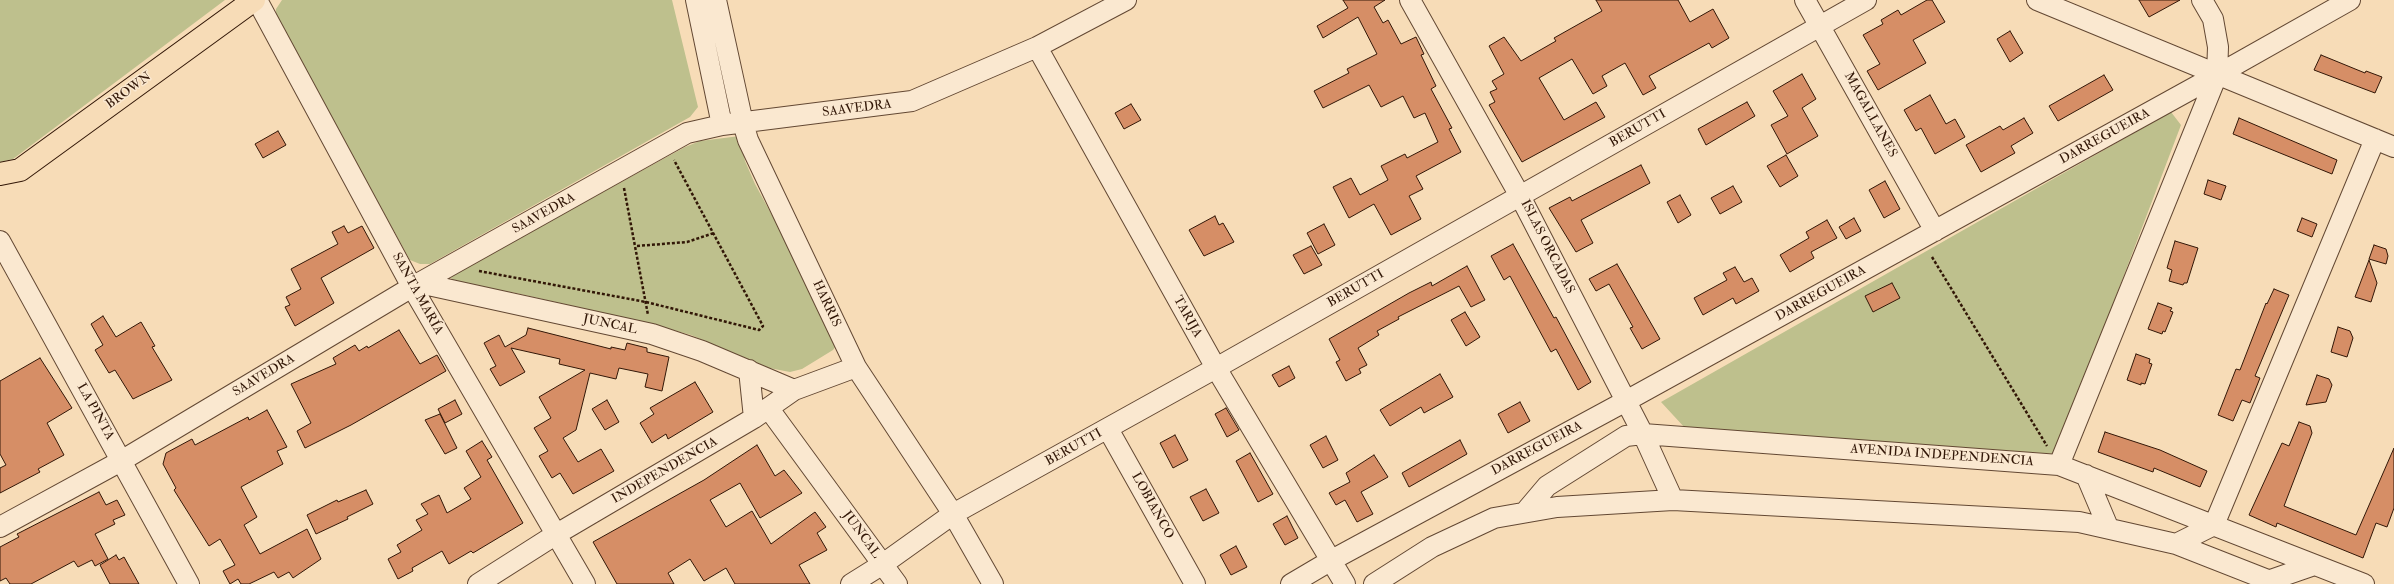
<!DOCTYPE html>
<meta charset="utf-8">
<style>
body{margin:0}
canvas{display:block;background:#f7dcb7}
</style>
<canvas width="2394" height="584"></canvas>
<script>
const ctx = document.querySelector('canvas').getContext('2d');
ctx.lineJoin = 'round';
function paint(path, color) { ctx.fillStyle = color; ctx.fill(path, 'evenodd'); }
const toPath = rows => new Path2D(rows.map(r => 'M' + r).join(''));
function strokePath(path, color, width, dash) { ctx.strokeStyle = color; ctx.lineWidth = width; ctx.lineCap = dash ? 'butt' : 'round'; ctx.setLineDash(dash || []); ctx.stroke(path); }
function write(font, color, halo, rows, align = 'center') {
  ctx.font = font + ' "IM FELL Double Pica",serif'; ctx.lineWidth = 3; ctx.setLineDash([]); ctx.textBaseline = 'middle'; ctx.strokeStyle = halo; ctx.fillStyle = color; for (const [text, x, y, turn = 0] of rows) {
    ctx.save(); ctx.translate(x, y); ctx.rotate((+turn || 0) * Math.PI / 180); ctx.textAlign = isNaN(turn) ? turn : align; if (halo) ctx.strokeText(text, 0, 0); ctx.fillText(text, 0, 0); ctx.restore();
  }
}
paint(toPath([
 [0,0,225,0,13,159,0,162],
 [282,0,672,0,698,107,690,117,430,264,420,264,410,260,276,17,276,9],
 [2171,112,2181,125,2056,454,1685,428,1661,402],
 [740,136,745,161,755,184,836,333,836,346,833,350,802,369,790,372,769,368,691,335,648,323,516,293,459,284,452,280,451,277,454,274,685,147,700,141]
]), '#bec08d');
const building = toPath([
 [1343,0,1385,0,1374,7,1383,23,1388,20,1401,44,1416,37,1424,54,1421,55,1436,86,1431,89,1452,128,1449,129,1461,152,1416,176,1423,189,1409,196,1421,219,1391,235,1374,204,1349,218,1333,187,1351,178,1360,195,1388,180,1381,166,1405,154,1407,158,1438,142,1425,113,1414,118,1403,96,1381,107,1369,85,1323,108,1314,91,1349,73,1347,69,1377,54,1358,17,1323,38,1317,26,1348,8,1343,0],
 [1596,0,1678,0,1690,22,1713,9,1729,38,1712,48,1709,43,1649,76,1656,88,1643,95,1625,63,1602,76,1607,86,1593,94,1572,59,1539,78,1564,120,1596,102,1605,117,1522,162,1489,105,1495,102,1490,92,1497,89,1492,81,1504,74,1489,46,1504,37,1521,61,1556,41,1554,38,1602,11,1596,0],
 [1927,0,1932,0,1945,22,1913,40,1926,63,1878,90,1867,71,1880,64,1863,35,1883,24,1881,20,1898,10,1901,15,1927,0],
 [2139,0,2180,0,2149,17,2139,0],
 [2010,31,2023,53,2010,62,1997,39,2010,31],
 [2321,55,2365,73,2366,71,2382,77,2375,93,2314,70,2321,55],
 [1802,74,1816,99,1802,108,1818,136,1787,154,1771,125,1788,116,1773,91,1802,74],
 [2104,75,2113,90,2058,121,2049,106,2104,75],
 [1930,95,1946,124,1955,119,1965,137,1935,154,1921,128,1916,131,1904,110,1930,95],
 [1747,102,1755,116,1706,145,1698,129,1747,102],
 [1131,104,1141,120,1124,129,1115,113,1131,104],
 [2024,118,2033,133,2011,146,2015,153,1981,172,1966,145,2000,126,2003,130,2024,118],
 [2239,118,2337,160,2332,174,2233,134,2239,118],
 [278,131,286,145,263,158,255,144,278,131],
 [1786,155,1798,176,1780,187,1767,166,1786,155],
 [1641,165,1650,183,1581,220,1593,243,1576,252,1549,208,1570,197,1572,201,1641,165],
 [2208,180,2226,186,2221,200,2204,194,2208,180],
 [1885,181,1900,209,1884,218,1869,190,1885,181],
 [1733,186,1742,202,1720,214,1711,198,1733,186],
 [1680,195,1691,215,1678,223,1667,202,1680,195],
 [1215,216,1219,225,1223,223,1234,242,1204,256,1189,230,1215,216],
 [1854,218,1861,231,1846,239,1839,227,1854,218],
 [2302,218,2317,224,2312,237,2297,231,2302,218],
 [1827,220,1837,238,1811,252,1814,258,1790,272,1780,255,1809,238,1806,232,1827,220],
 [1324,224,1335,245,1318,254,1307,233,1324,224],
 [344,226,348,233,362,226,374,248,321,278,334,303,295,326,285,307,290,305,286,297,301,289,291,269,338,244,332,232,344,226],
 [2175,241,2198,248,2187,283,2184,283,2183,285,2169,281,2172,270,2167,268,2175,241],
 [1513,244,1554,318,1556,317,1591,382,1578,390,1556,349,1551,352,1510,276,1504,280,1491,256,1513,244],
 [2374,245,2386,249,2388,256,2386,264,2369,259,2374,245],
 [1311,246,1322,265,1304,274,1293,255,1311,246],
 [2369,260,2377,283,2371,302,2355,297,2369,260],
 [1617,264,1660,339,1642,349,1630,328,1633,327,1609,284,1596,291,1589,279,1617,264],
 [1467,266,1485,300,1471,307,1459,286,1398,317,1399,319,1377,331,1379,335,1358,348,1367,365,1359,369,1361,373,1346,381,1336,362,1340,360,1329,339,1409,293,1431,282,1432,286,1467,266],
 [1735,267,1744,282,1752,278,1759,291,1736,304,1733,298,1703,315,1694,298,1727,280,1723,273,1735,267],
 [1892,283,1900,298,1873,312,1865,296,1892,283],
 [2274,289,2289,295,2255,376,2260,378,2250,403,2242,400,2233,421,2218,415,2236,369,2240,370,2266,303,2267,304,2274,289],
 [2158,303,2172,308,2170,311,2173,312,2165,332,2163,331,2162,334,2148,329,2158,303],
 [1465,312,1480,337,1466,346,1451,320,1465,312],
 [103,316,116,337,141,322,155,346,152,347,172,380,133,399,115,370,109,373,95,350,103,345,91,324,103,316],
 [2338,327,2350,331,2353,338,2347,357,2331,352,2338,327],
 [528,328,611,349,611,347,625,350,627,343,647,348,647,352,669,357,662,391,645,387,648,374,619,368,616,379,590,373,576,430,563,438,578,462,601,449,614,471,573,494,560,473,552,478,539,456,548,451,534,428,551,418,539,397,585,370,559,364,560,359,511,348,525,372,500,386,490,369,496,366,484,343,499,335,505,347,526,335,528,328],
 [399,330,420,364,437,355,446,371,351,425,305,448,297,431,311,423,291,384,336,364,333,358,355,345,359,351,367,346,368,348,399,330],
 [2136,354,2150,359,2149,363,2152,364,2145,384,2141,383,2141,385,2127,380,2136,354],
 [40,358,72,408,47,423,64,455,38,469,40,472,0,493,0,468,6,465,0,454,0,381,40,358],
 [1289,366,1295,378,1279,387,1272,375,1289,366],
 [1440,374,1453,397,1424,413,1421,407,1390,426,1380,410,1440,374],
 [2317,375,2329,379,2332,385,2326,402,2306,405,2317,375],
 [695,382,713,412,668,439,666,434,652,443,640,423,654,414,650,408,695,382],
 [455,400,462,414,445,423,438,409,455,400],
 [607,400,619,422,605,430,592,409,607,400],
 [1520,402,1530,421,1508,433,1498,414,1520,402],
 [1226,408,1239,430,1227,437,1215,414,1226,408],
 [267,410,287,447,277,451,283,464,241,487,257,517,244,525,260,554,307,529,321,559,293,578,289,572,278,578,274,572,249,584,241,584,238,579,230,584,223,571,235,565,220,539,209,546,174,490,176,488,163,464,166,453,192,439,195,445,248,417,249,420,267,410],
 [440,414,457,448,445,454,425,420,440,414],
 [2299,422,2310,426,2312,433,2284,506,2356,535,2394,448,2394,508,2387,527,2376,523,2363,558,2277,523,2276,527,2249,515,2282,443,2289,446,2299,422],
 [2105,432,2160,450,2207,471,2200,487,2154,468,2153,472,2098,452,2105,432],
 [1175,435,1188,460,1173,468,1160,443,1175,435],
 [1326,436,1338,460,1323,468,1310,445,1326,436],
 [1460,440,1467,454,1409,487,1402,473,1460,440],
 [482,441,492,457,487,460,523,523,473,553,471,551,449,564,442,551,412,568,413,571,398,579,388,559,401,552,397,545,422,530,416,520,428,514,421,504,439,495,447,513,471,499,464,488,481,477,466,451,482,441],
 [757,445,775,476,784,470,802,493,760,518,740,483,710,500,726,527,752,511,771,544,815,512,826,527,817,533,827,550,799,565,810,584,735,584,726,568,704,581,690,559,668,573,674,584,617,584,593,542,704,480,757,445],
 [1250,453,1273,494,1258,502,1236,461,1250,453],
 [1374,455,1388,477,1361,492,1373,514,1357,522,1345,500,1336,505,1329,493,1350,482,1346,473,1374,455],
 [1206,489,1219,513,1203,521,1190,497,1206,489],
 [366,490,373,504,347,517,348,519,316,534,307,515,337,500,338,502,366,490],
 [99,492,106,505,117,500,125,515,113,520,115,524,95,534,108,559,95,566,92,560,78,567,74,561,31,584,10,584,6,578,0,581,0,547,19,537,17,534,99,492],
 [1287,516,1298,538,1285,545,1273,524,1287,516],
 [1236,546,1247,567,1231,575,1220,555,1236,546],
 [116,555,119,560,124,557,139,584,110,584,100,565,116,555]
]);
paint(building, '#d68e66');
strokePath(building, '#321707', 1);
const minor = toPath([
 [257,0,412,287,585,584],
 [696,0,722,125],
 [716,0,743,123,748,140,856,367,953,514,993,584],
 [1410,0,1520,196,1643,434,1673,500],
 [1805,0,1935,231],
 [2037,0,2394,147],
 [1037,47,1216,368,1345,584],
 [0,241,189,584],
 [419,283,652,334,702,351,794,390],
 [749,370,754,418],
 [769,409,897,584],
 [1108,429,1195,584],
 [2059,465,2217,75,2218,47,2213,19,2202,0],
 [2086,475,2108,527],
 [1525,512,1547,486,1626,436,1643,434,2059,465,2364,584],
 [0,527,121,461,412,287,687,133,722,125,912,101,1037,47,1126,0],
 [2176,544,2214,525,2375,139],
 [2271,580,2314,565],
 [478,584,555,535,754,418,794,390,856,367],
 [851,584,883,564,953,514,1216,368,1866,0],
 [1291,584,1330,561,1626,401,2217,75,2350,0],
 [1374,584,1432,547,1494,518,1557,507,1673,500,2079,522,2176,544,2278,584]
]);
const primary = toPath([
 [0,174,20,170,254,0]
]);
strokePath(minor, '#634833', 22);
strokePath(primary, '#321707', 24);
strokePath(toPath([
 [624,188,648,315],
 [637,246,687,242,714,233],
 [1932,257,2047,446],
 [479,271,646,302,759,330,763,326,674,160]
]), '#321707', 2.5, [3, 2]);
strokePath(minor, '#fae8d0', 20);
strokePath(primary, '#f7dcb7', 22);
write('13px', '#321707', '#fae8d0', [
 ["BROWN",129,91,-36],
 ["SAAVEDRA",857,109,-7],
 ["MAGALLANES",1870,115,61],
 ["BERUTTI",1638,129,-30],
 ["DARREGUEIRA",2105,137,-29],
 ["SAAVEDRA",544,214,-29],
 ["ISLAS ORCADAS",1547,247,63],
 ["BERUTTI",1356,289,-30],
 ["SANTA MARÍA",417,294,61],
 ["DARREGUEIRA",1821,294,-29],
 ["HARRIS",826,304,65],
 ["TARIJA",1187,317,61],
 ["JUNCAL",610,325,12],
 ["SAAVEDRA",264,376,-31],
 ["LA PINTA",95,412,61],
 ["BERUTTI",1074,448,-29],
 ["DARREGUEIRA",1537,449,-28],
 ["AVENIDA INDEPENDENCIA",1942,456,4],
 ["INDEPENDENCIA",665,471,-30],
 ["LOBIANCO",1152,506,61],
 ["JUNCAL",861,535,54]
]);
</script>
